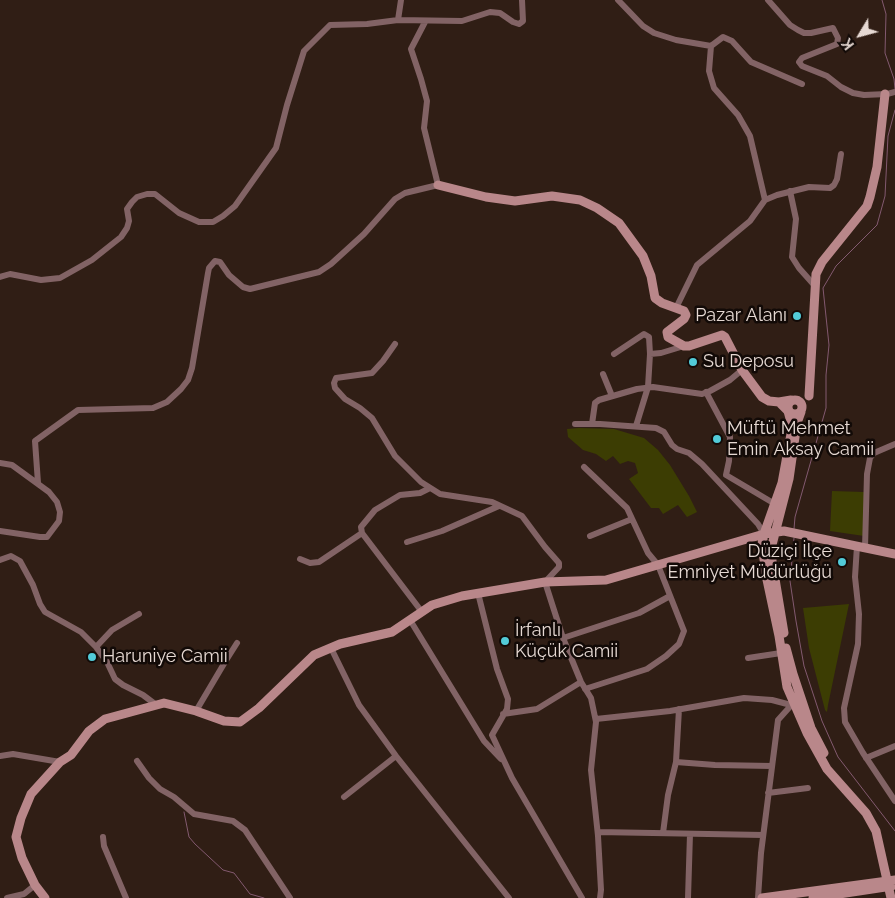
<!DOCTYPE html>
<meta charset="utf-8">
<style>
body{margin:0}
#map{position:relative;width:895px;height:898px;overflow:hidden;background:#301e15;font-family:Raleway,sans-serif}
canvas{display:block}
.north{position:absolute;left:835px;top:10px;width:50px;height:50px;-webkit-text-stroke:4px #120a07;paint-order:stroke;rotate:233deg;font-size:14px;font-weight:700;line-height:20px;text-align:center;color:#e6d9d3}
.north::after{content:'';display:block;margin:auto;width:18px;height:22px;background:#e6d9d3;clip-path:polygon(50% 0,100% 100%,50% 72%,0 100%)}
</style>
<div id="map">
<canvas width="895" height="898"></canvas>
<div class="north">K</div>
</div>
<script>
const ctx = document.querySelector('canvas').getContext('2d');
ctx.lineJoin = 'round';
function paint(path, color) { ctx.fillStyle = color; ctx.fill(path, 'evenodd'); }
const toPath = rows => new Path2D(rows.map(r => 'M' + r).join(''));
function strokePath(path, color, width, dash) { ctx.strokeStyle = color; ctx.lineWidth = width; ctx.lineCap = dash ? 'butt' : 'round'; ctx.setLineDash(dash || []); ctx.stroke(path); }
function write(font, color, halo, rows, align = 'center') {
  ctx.font = font + ' Raleway,sans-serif'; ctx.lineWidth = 5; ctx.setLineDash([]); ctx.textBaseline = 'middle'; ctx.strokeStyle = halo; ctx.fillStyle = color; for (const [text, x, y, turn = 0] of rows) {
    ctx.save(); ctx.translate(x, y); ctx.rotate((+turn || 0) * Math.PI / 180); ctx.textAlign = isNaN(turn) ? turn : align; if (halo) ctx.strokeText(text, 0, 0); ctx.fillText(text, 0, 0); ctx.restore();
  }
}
paint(toPath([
 [579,428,614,429,644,438,658,450,670,465,689,496,697,512,687,517,678,505,663,514,659,508,651,508,629,479,638,473,635,463,628,461,620,464,613,456,606,461,596,454,583,450,568,437,567,429],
 [832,491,864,492,864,536,830,531],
 [849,604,828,705,827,712,825,710,809,648,803,608]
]), '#3c3d03');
strokePath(toPath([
 [882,0,886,14,885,53,894,79,895,89],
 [794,529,795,517,826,408,826,375,829,345,823,288,836,266,877,225,885,196,888,136,895,110],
 [794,538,790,581,796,621,804,666,822,721,838,757,895,831],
 [184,812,189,837,195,844,223,870,234,873,250,894,264,898]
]), '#835a70', 1);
strokePath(toPath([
 [618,0,643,26,654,33,676,40,711,46,723,37,732,41,751,62,802,84],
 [768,0,790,25,798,30,804,33,811,33,833,28,838,38,837,44,802,58,799,62,802,66,827,76,841,87,853,93,864,95,887,94,895,92],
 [398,20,401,0],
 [711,46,709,71,714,88,738,115,750,136,765,200],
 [790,191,796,219,792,257,799,268,815,286],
 [0,277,10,274,41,280,60,278,92,260,121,237,127,228,129,221,127,209,132,202,137,197,147,194,155,194,179,213,199,222,213,222,223,216,235,206,276,148,287,105,304,51,330,25,367,24,398,20,462,21,490,12,500,13,513,22,519,24,523,21,522,0],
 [676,308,697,265,750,221,765,200,777,195,809,187,830,188,834,185,837,179,841,154],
 [395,344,383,361,372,373,336,378,334,383,335,388,345,399,360,408,372,418,395,456,421,482,440,494,492,502,522,516,545,547,559,563,559,567,545,582,563,638,581,682,591,698,596,722,591,770,598,836,601,890,600,898],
 [614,354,644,334,649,337,650,354],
 [603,374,612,396],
 [706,392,730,437,729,461,726,475,775,504],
 [575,424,600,424,656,428,664,432,672,445,677,449,689,453,702,464,758,524,764,534],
 [592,424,595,403,599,400,637,389,653,387,702,394,710,391,730,380,742,370],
 [636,426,648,387,650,354,661,353,684,346],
 [0,463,12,465,49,492,57,502,60,512,59,521,47,537,40,537,0,531],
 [584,467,627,508,648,553,658,565,684,631,679,644,666,656,647,669,585,689],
 [38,483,35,441,78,410,153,408,167,402,181,389,188,380,192,368,208,273,209,268,215,261,220,262,229,275,243,287,250,289,319,272,331,264,364,234,395,199,405,193,438,185,424,128,427,101,421,79,411,49,425,22],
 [590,536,632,519],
 [407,542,442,531,499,506],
 [857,546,855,577,859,614,858,644,844,708,845,722,863,753,895,801],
 [865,548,867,474,870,458,874,453,895,444],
 [300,559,310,563,319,562,362,533],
 [0,560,11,556,20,561,33,585,40,604,45,612,81,632,96,647,107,662,115,679,123,685,143,695,155,704],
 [478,593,497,669,508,699,507,709,492,735,512,778,582,898],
 [422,612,362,533,361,527,375,510,400,495,420,493,430,488],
 [410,620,484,741,501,759],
 [563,638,639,613,670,596],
 [96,647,112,630,139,614],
 [331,648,359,705,396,756,509,898],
 [748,658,781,653],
 [196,711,225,662,237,643],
 [503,714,537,709,581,682],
 [596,719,670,711,744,698,772,700,791,705],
 [0,756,13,754,60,762],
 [866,758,895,746],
 [137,761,149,778,160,789,174,797,194,814,233,821,245,830,290,898],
 [676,762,715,765,772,766],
 [768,793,808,788],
 [344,797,396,756],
 [598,832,763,835],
 [663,833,668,795,676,762,679,709],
 [103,837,104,846,126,898],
 [7,898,24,894,35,885],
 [688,898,690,834],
 [758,898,761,853,778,720,796,700]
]), '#826365', 6);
strokePath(toPath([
 [438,185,486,197,515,201,552,196,580,200,597,208,619,223,643,256,651,276,655,298,662,303,684,311,686,315,684,319,667,332,668,337,684,346,689,346,722,335,725,337,742,370,762,397,769,401,779,402],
 [809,396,816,274,822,262,867,206,870,197,877,167,885,94],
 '788 407a7 7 0 1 1 14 0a7 7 0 1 1-14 0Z',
 [791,400,779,402,788,411,791,422,791,434,782,483,764,534,762,544,766,575,779,636,787,687,807,733,827,769,866,813,876,831,891,898],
 [784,633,772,561,772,545,789,479,797,423,801,412],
 [786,648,793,674,811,728,824,753],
 [45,898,35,885,22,858,16,837,21,818,31,794,60,762,71,755,89,731,105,719,164,703,196,711,224,721,240,722,259,708,314,655,340,644,392,632,432,605,462,596,545,582,606,580,764,534,784,531,895,554],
 [762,898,895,880],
 [813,898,892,886]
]), '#b9878a', 9);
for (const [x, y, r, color] of [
 [797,316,5,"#52cbd8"],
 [693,362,5,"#52cbd8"],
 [717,439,5,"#52cbd8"],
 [842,562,5,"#52cbd8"],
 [505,641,5,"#52cbd8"],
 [92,657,5,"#52cbd8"]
]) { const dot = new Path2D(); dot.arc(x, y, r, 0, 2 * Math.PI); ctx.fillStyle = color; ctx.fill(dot); strokePath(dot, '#120a07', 2); }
write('18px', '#e6d9d3', '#120a07', [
 ["Pazar Alanı",787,316,"right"],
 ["Su Deposu",703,362],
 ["Müftü Mehmet",727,429],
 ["Emin Aksay Camii",727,450],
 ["Düziçi İlçe",832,552,"right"],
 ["Emniyet Müdürlüğü",832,573,"right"],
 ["İrfanlı",515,631],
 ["Küçük Camii",515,652],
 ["Haruniye Camii",102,657]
], 'left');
</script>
